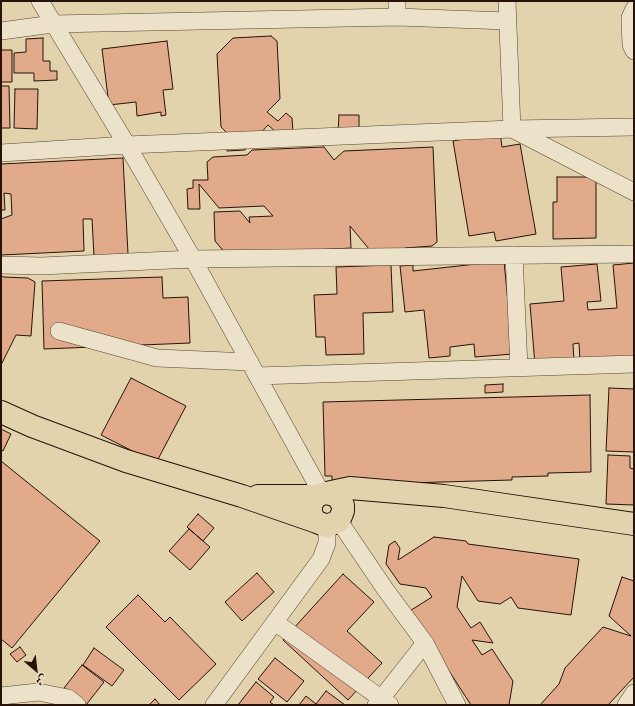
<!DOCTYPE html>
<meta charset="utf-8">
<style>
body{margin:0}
#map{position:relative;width:635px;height:706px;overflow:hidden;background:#e2d3ad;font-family:"Libre Caslon Text",Amiri,serif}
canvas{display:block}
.frame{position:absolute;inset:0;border:2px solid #281209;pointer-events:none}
.north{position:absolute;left:16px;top:650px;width:40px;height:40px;-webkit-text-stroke:3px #ece2ca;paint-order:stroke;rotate:152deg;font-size:11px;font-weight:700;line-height:16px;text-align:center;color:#281209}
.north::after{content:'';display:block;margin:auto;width:14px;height:18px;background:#281209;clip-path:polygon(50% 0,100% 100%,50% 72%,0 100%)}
</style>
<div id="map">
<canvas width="635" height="706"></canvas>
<div class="frame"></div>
<div class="north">ش</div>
</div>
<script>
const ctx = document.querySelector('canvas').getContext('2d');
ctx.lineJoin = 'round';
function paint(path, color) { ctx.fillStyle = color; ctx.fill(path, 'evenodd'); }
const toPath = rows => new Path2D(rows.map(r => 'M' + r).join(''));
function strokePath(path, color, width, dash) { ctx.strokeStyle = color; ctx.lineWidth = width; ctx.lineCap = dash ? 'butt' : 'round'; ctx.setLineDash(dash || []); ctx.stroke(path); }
const building = toPath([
 [271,36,277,41,280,99,267,112,278,121,286,113,292,118,293,132,285,140,268,125,245,150,227,151,226,132,221,127,217,54,233,38,271,36],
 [43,38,43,61,50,61,50,71,57,71,57,80,34,81,34,73,14,73,14,53,26,52,26,39,43,38],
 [167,41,173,89,163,90,166,115,161,116,161,112,137,116,136,102,109,105,102,49,167,41],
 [1,50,12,50,12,82,1,82,1,50],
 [1,86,9,86,10,128,1,128,1,86],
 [15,89,38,89,37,129,14,128,15,89],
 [339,115,359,115,359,133,338,133,339,115],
 [500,132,502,147,520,144,536,234,496,241,494,232,469,236,453,141,500,132],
 [324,147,334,160,344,151,433,147,437,242,432,246,405,248,405,253,374,255,350,226,351,248,227,255,215,241,214,212,240,211,250,223,249,217,273,216,264,206,219,208,199,184,200,209,188,209,187,189,193,188,193,180,208,180,207,162,213,157,247,155,252,150,324,147],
 [123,158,128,254,94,256,92,219,83,219,84,251,1,255,1,219,12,215,11,194,4,193,5,210,1,210,1,164,123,158],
 [557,177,596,177,596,238,553,239,553,202,557,202,557,177],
 [504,261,513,354,475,357,474,344,450,347,450,356,429,358,424,310,405,312,400,266,413,265,413,271,504,261],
 [634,263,634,362,580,361,579,343,573,344,574,361,535,365,530,304,564,301,561,267,597,264,601,301,587,302,588,310,617,308,613,265,634,263],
 [391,265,393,312,363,313,364,354,326,355,325,337,316,337,314,295,337,294,336,267,391,265],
 [1,276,4,277,28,278,35,282,31,336,16,335,1,365,1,276],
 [162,277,163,298,188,297,190,343,44,349,42,281,162,277],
 [131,378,186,406,156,463,101,435,131,378],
 [503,384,503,392,485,393,485,385,503,384],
 [609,388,634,389,634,452,606,451,609,388],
 [590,395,591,472,548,473,548,476,512,477,512,480,407,483,332,488,332,476,325,476,323,402,590,395],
 [1,429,11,434,3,451,1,450,1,429],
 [608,455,630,456,630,468,634,469,634,505,606,504,608,455],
 [1,461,100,541,12,648,1,639,1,461],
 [198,514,214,528,203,541,187,527,198,514],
 [189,529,210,547,190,570,169,551,189,529],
 [434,537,466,541,468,544,579,559,571,615,518,608,511,597,500,604,478,601,462,576,457,607,471,628,480,622,493,643,472,640,482,655,492,649,513,681,509,705,471,705,418,623,408,612,432,597,426,588,400,584,386,564,389,545,395,541,400,548,398,560,434,537],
 [257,573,274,592,242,621,225,602,257,573],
 [343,574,374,602,347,631,382,663,348,700,283,640,343,574],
 [622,577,634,581,634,677,608,705,540,705,559,684,565,668,603,627,631,636,609,616,622,577],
 [138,595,165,622,170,617,216,664,179,700,106,627,138,595],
 [20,647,26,655,17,662,10,654,20,647],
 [94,648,124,670,112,686,83,665,94,648],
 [275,658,304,681,287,702,258,679,275,658],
 [82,665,104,682,86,705,64,688,82,665],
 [256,682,274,697,270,702,274,705,238,705,256,682],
 [326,691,345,705,299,705,306,696,316,704,326,691],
 [155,699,160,705,149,705,155,699]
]);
paint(building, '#e1aa8b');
strokePath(building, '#281209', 1);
const street = toPath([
 [40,1,127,145,193,259,322,494],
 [397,1,397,17],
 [507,1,512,129,634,192],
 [634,9,630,18,631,45,634,51],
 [1,31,53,24,397,17,507,21],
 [1,153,127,145,512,129,634,127],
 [514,255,519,368],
 [1,265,41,266,193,259,634,254],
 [59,331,157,358,250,362],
 [257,376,634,364],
 [339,521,385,589,425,643,457,705],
 [275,622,390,705],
 [1,696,38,692,68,698,77,705],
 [214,705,321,559,327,543,327,526],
 [376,705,425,643],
 [626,705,634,693]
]);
const primary = toPath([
 [1,412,32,426,126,461,242,496,317,522],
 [327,493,337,496,343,505,343,511,339,521,327,526,317,522,313,518,311,512,311,506,313,501,317,496,322,494,350,488,444,496,634,524],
 [258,496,317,496]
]);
strokePath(street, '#564232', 18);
strokePath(primary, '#281209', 24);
strokePath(street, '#ece2ca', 17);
strokePath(primary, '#e2d3ad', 22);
</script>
